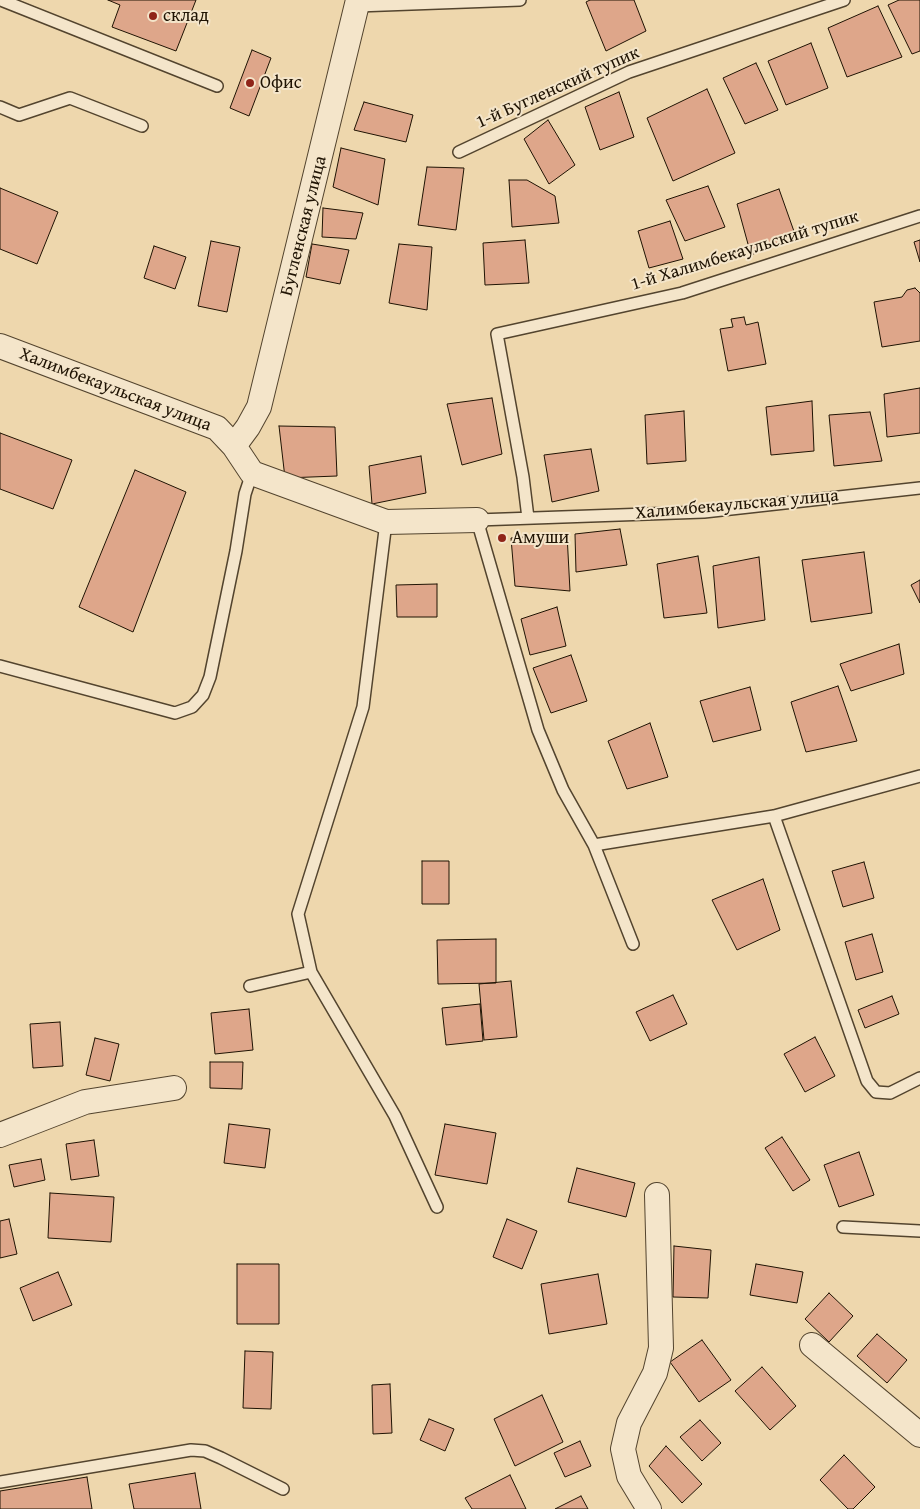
<!DOCTYPE html>
<meta charset="utf-8">
<style>
body{margin:0}
canvas{display:block;background:#eed7ad}
</style>
<canvas width="920" height="1509"></canvas>
<script>
const ctx = document.querySelector('canvas').getContext('2d');
ctx.lineJoin = 'round';
function paint(path, color) { ctx.fillStyle = color; ctx.fill(path, 'evenodd'); }
const toPath = rows => new Path2D(rows.map(r => 'M' + r).join(''));
function strokePath(path, color, width, dash) { ctx.strokeStyle = color; ctx.lineWidth = width; ctx.lineCap = dash ? 'butt' : 'round'; ctx.setLineDash(dash || []); ctx.stroke(path); }
function write(font, color, halo, rows, align = 'center') {
  ctx.font = font + ' "Gentium Book Plus",serif'; ctx.lineWidth = 4; ctx.setLineDash([]); ctx.textBaseline = 'middle'; ctx.strokeStyle = halo; ctx.fillStyle = color; for (const [text, x, y, turn = 0] of rows) {
    ctx.save(); ctx.translate(x, y); ctx.rotate((+turn || 0) * Math.PI / 180); ctx.textAlign = isNaN(turn) ? turn : align; if (halo) ctx.strokeText(text, 0, 0); ctx.fillText(text, 0, 0); ctx.restore();
  }
}
const building = toPath([
 [108,0,196,0,176,51,112,27,120,5,108,0],
 [590,0,634,0,646,31,606,51,586,2,590,0],
 [899,0,920,0,920,51,912,54,888,5,899,0],
 [878,6,902,57,847,77,828,28,878,6],
 [811,43,828,88,786,105,768,61,811,43],
 [252,50,271,58,249,116,230,108,252,50],
 [756,63,778,110,745,124,723,78,756,63],
 [707,89,735,153,673,181,647,118,707,89],
 [619,92,634,137,600,150,585,107,619,92],
 [364,102,413,115,406,142,354,130,364,102],
 [548,120,575,165,549,184,524,139,548,120],
 [341,148,385,159,378,205,333,187,341,148],
 [427,167,464,168,456,230,418,225,427,167],
 [509,180,527,180,555,196,559,223,512,227,509,180],
 [708,186,725,227,685,241,666,200,708,186],
 [0,188,58,212,37,264,0,249,0,188],
 [779,189,796,237,751,255,737,204,779,189],
 [323,208,363,213,356,239,322,237,323,208],
 [670,221,683,259,649,268,638,231,670,221],
 [525,240,529,283,485,285,483,243,525,240],
 [920,240,920,262,914,242,920,240],
 [211,241,240,247,227,312,198,306,211,241],
 [312,244,349,250,340,284,306,277,312,244],
 [399,244,432,247,427,310,389,303,399,244],
 [154,246,186,257,175,289,144,278,154,246],
 [915,288,920,293,920,341,882,347,874,302,902,297,907,290,915,288],
 [744,317,746,325,758,322,766,364,728,371,720,329,733,327,731,319,744,317],
 [920,388,920,433,887,437,884,394,920,388],
 [492,398,502,454,462,465,447,404,492,398],
 [812,401,814,451,771,455,766,407,812,401],
 [684,411,686,461,647,464,645,415,684,411],
 [870,412,882,461,834,466,829,415,870,412],
 [279,426,335,427,337,476,285,478,279,426],
 [0,433,72,460,53,509,0,489,0,433],
 [591,449,599,491,552,502,544,455,591,449],
 [421,456,426,493,372,504,369,466,421,456],
 [135,470,186,492,133,632,79,607,135,470],
 [620,529,627,565,576,572,575,534,620,529],
 [567,534,570,591,515,586,511,538,567,534],
 [864,552,872,613,811,622,802,560,864,552],
 [698,556,707,613,664,618,657,564,698,556],
 [759,557,765,620,718,628,713,566,759,557],
 [920,580,920,603,911,585,920,580],
 [437,584,437,617,397,617,396,585,437,584],
 [557,607,566,646,530,655,521,619,557,607],
 [899,644,904,674,851,691,840,664,899,644],
 [571,655,587,701,551,713,533,668,571,655],
 [838,686,857,741,806,752,791,702,838,686],
 [750,687,761,730,713,742,700,701,750,687],
 [650,723,668,777,627,789,608,741,650,723],
 [422,861,449,861,449,904,422,904,422,861],
 [864,862,874,898,843,907,832,871,864,862],
 [763,879,780,930,737,950,712,900,763,879],
 [872,934,883,972,856,980,845,942,872,934],
 [496,939,496,983,438,984,437,940,496,939],
 [511,981,517,1037,484,1040,479,984,511,981],
 [673,995,687,1024,650,1041,636,1012,673,995],
 [892,996,899,1014,865,1028,858,1010,892,996],
 [480,1004,483,1041,446,1045,442,1008,480,1004],
 [249,1009,253,1050,215,1054,211,1013,249,1009],
 [60,1022,63,1066,33,1068,30,1024,60,1022],
 [815,1037,835,1076,805,1092,784,1054,815,1037],
 [95,1038,119,1044,110,1081,86,1075,95,1038],
 [210,1062,243,1062,242,1089,210,1088,210,1062],
 [229,1124,270,1129,265,1168,224,1163,229,1124],
 [445,1124,496,1133,487,1184,435,1175,445,1124],
 [782,1137,810,1180,793,1191,765,1148,782,1137],
 [94,1140,99,1176,71,1180,66,1144,94,1140],
 [859,1152,874,1195,839,1207,824,1165,859,1152],
 [41,1159,45,1180,14,1187,9,1165,41,1159],
 [577,1168,635,1183,626,1217,568,1202,577,1168],
 [50,1193,114,1197,111,1242,48,1238,50,1193],
 [9,1219,17,1254,0,1258,0,1221,9,1219],
 [507,1219,537,1231,522,1269,493,1257,507,1219],
 [674,1246,711,1250,708,1298,673,1297,674,1246],
 [237,1264,279,1264,279,1324,237,1324,237,1264],
 [756,1264,803,1272,797,1303,750,1295,756,1264],
 [58,1272,72,1305,33,1321,20,1288,58,1272],
 [598,1274,607,1324,549,1334,541,1284,598,1274],
 [829,1293,853,1316,829,1342,805,1319,829,1293],
 [877,1334,907,1360,887,1383,857,1356,877,1334],
 [702,1340,731,1380,699,1402,670,1362,702,1340],
 [245,1351,273,1352,271,1409,243,1408,245,1351],
 [762,1367,796,1406,770,1430,735,1391,762,1367],
 [390,1384,392,1433,373,1434,372,1385,390,1384],
 [542,1395,563,1442,515,1466,494,1419,542,1395],
 [429,1419,454,1429,445,1451,420,1440,429,1419],
 [700,1420,721,1443,702,1461,680,1437,700,1420],
 [580,1441,591,1466,565,1477,554,1453,580,1441],
 [666,1446,702,1484,682,1503,649,1466,666,1446],
 [844,1455,875,1487,853,1509,848,1509,820,1480,844,1455],
 [195,1473,201,1509,134,1509,129,1484,195,1473],
 [510,1475,526,1509,472,1509,465,1498,510,1475],
 [87,1477,92,1509,0,1509,0,1491,87,1477],
 [581,1496,588,1509,555,1509,581,1496]
]);
paint(building, '#dea68a');
strokePath(building, '#1f1303', 1);
const service = toPath([
 [1,0,217,86],
 [357,6,520,0],
 [0,107,19,115,70,98,142,126],
 [459,152,629,72,844,0],
 [920,488,704,512,477,520,538,730,563,790,594,845,774,816,920,776],
 [528,518,523,477,497,334,682,293,920,216],
 [386,522,363,707,298,914,311,972,395,1116,437,1207],
 [0,666,175,713,192,707,203,695,210,677,236,551,245,494,252,473],
 [774,816,867,1081,876,1092,890,1093,920,1078],
 [594,845,633,944],
 [250,986,311,972],
 [843,1227,920,1231],
 [0,1482,191,1450,205,1451,221,1458,283,1489]
]);
const minor = toPath([
 [0,346,217,428,234,446,252,473,386,522,477,520],
 [234,446,248,427,259,407,358,0],
 [0,1135,85,1102,174,1088],
 [812,1345,920,1435],
 [649,1509,629,1476,623,1449,629,1423,655,1373,661,1348,657,1195]
]);
strokePath(service, '#53442e', 14);
strokePath(minor, '#53442e', 26);
strokePath(service, '#f4e5ca', 11);
strokePath(minor, '#f4e5ca', 24);
for (const [x, y, r, color] of [
 [153,16,5,"#8f2418"],
 [250,83,5,"#8f2418"],
 [502,538,5,"#8f2418"]
]) { const dot = new Path2D(); dot.arc(x, y, r, 0, 2 * Math.PI); ctx.fillStyle = color; ctx.fill(dot); strokePath(dot, '#f4e5ca', 2); }
write('18px', '#1f1303', '#f4e5ca', [
 ["склад",163,16],
 ["Офис",260,83],
 ["Амуши",512,538]
], 'left');
write('18px', '#1f1303', '#f4e5ca', [
 ["1-й Бугленский тупик",558,88,-24],
 ["Бугленская улица",304,226,-76],
 ["1-й Халимбекаульский тупик",745,251,-17],
 ["Халимбекаульская улица",115,390,21],
 ["Халимбекаульская улица",737,505,-5]
]);
</script>
